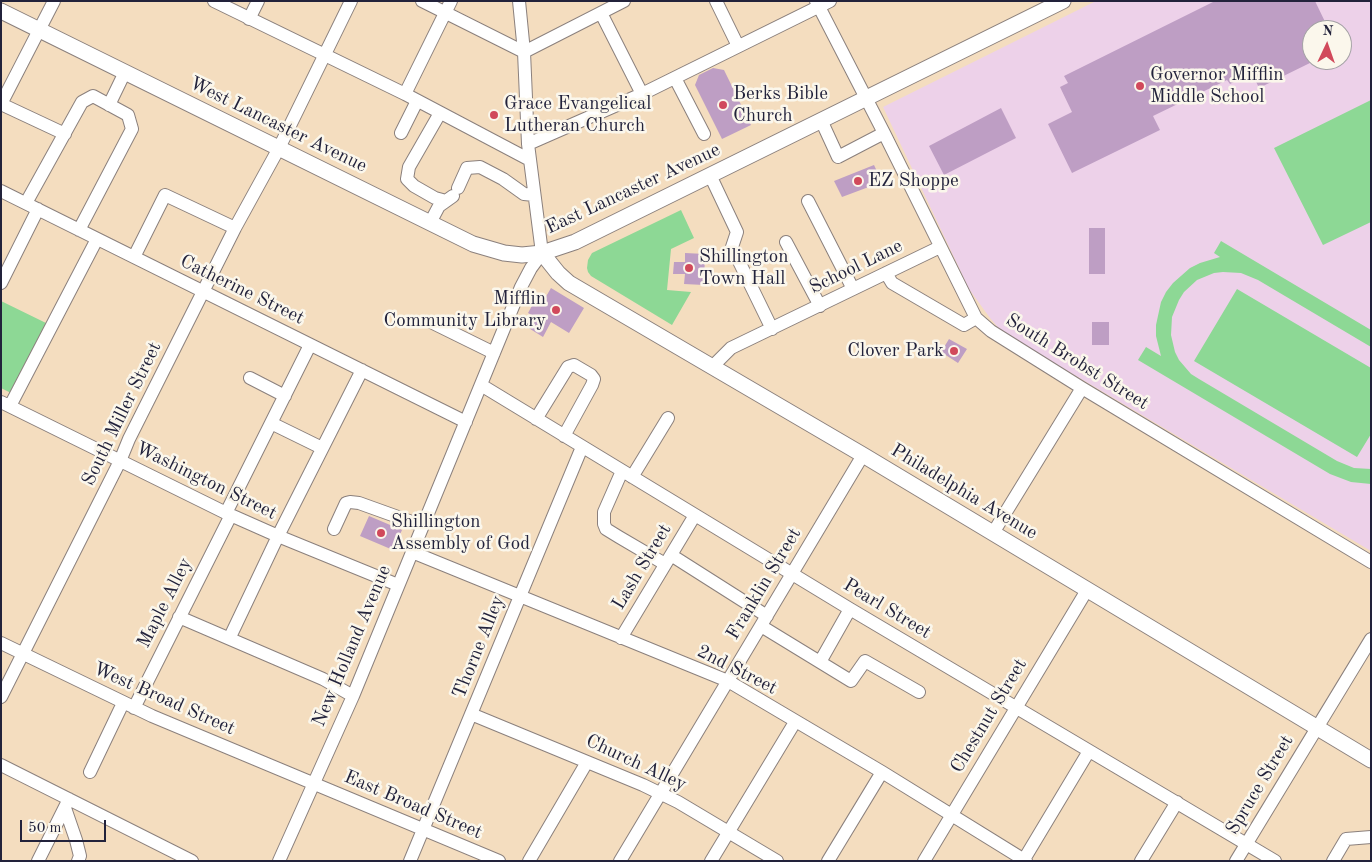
<!DOCTYPE html>
<style>
body{margin:0}
#map{position:relative;width:1372px;height:862px;overflow:hidden;background:#f4ddbf;font-family:"Old Standard TT",serif}
canvas{display:block}
.frame{position:absolute;inset:0;border:2px solid #22223b;pointer-events:none}
.north{position:absolute;left:1302px;top:20px;width:50px;height:50px;box-sizing:border-box;background:#fbf7ec;border:1px solid #a4a2a5;border-radius:50%;rotate:3deg;font-size:14px;font-weight:700;line-height:20px;text-align:center;color:#22223b}
.north::after{content:'';display:block;margin:auto;width:18px;height:22px;background:#d1495b;clip-path:polygon(50% 0,100% 100%,50% 72%,0 100%)}
.scale{position:absolute;left:20px;top:820px;width:86px;height:22px;box-sizing:border-box;border:2px solid #22223b;border-top:0;padding-left:6px;font-size:15px;line-height:18px;white-space:nowrap;color:#22223b;-webkit-text-stroke:4px #fbf7ec;paint-order:stroke}
</style>
<div id="map">
<canvas width="1372" height="862"></canvas>
<div class="frame"></div>
<div class="north">N</div>
<div class="scale">50 m</div>
</div>
<script>
const ctx = document.querySelector('canvas').getContext('2d');
ctx.lineJoin = 'round';
function paint(path, color) { ctx.fillStyle = color; ctx.fill(path, 'evenodd'); }
const toPath = rows => new Path2D(rows.map(r => 'M' + r).join(''));
function strokePath(path, color, width, dash) { ctx.strokeStyle = color; ctx.lineWidth = width; ctx.lineCap = dash ? 'butt' : 'round'; ctx.setLineDash(dash || []); ctx.stroke(path); }
function write(font, color, halo, rows, align = 'center') {
  ctx.font = font + ' "Old Standard TT",serif'; ctx.lineWidth = 5; ctx.setLineDash([]); ctx.textBaseline = 'middle'; ctx.strokeStyle = halo; ctx.fillStyle = color; for (const [text, x, y, turn = 0] of rows) {
    ctx.save(); ctx.translate(x, y); ctx.rotate((+turn || 0) * Math.PI / 180); ctx.textAlign = isNaN(turn) ? turn : align; if (halo) ctx.strokeText(text, 0, 0); ctx.fillText(text, 0, 0); ctx.restore();
  }
}
paint(toPath([
 [1096,1,1371,1,1371,551,1002,332,990,318,969,289,883,107],
 [1312,30,1342,30,1342,60,1312,60]
]), '#edd1e9');
paint(toPath([
 [1371,100,1371,222,1323,245,1274,148],
 [681,210,694,238,671,249,667,290,691,292,672,325,591,276,588,272,587,268,588,260,592,253],
 [1221,241,1371,330,1371,347,1258,280,1241,273,1223,272,1214,273,1197,280,1184,292,1179,300,1172,317,1171,335,1175,352,1179,360,1191,374,1199,379,1337,461,1354,468,1371,469,1371,484,1351,482,1330,474,1138,360,1146,347,1161,356,1156,336,1156,325,1161,302,1166,292,1173,283,1190,268,1200,263,1220,257,1214,253],
 [1237,289,1371,368,1371,434,1357,457,1194,361],
 [1,301,46,323,11,393,1,388]
]), '#8dd895');
paint(toPath([
 [1215,1,1315,1,1329,30,1312,30,1312,62,1259,88,1252,73,1230,84,1227,80,1153,116,1160,130,1072,173,1048,124,1072,112,1060,87,1068,83,1064,76],
 [713,68,724,70,751,125,722,139,695,85,699,75],
 [1001,108,1016,138,944,175,929,146],
 [874,165,882,182,842,197,834,181],
 [1089,228,1105,228,1105,274,1089,274],
 [685,253,705,254,704,285,684,284,685,274,673,274,674,262,685,262],
 [551,288,584,308,569,333,551,322,543,337,527,327,533,316,528,313,534,302,537,304,541,298,544,300],
 [1092,322,1109,322,1109,345,1092,345],
 [949,339,967,349,958,363,941,352],
 [369,516,402,530,393,550,360,536]
]), '#be9ec4');
const minor = toPath([
 [54,1,1,104,65,134],
 [214,1,405,94,530,160],
 [422,1,524,52,624,1],
 [716,1,738,46],
 [816,1,884,133,976,318,991,331,1082,388,1371,562],
 [601,13,642,94],
 [249,19,258,1],
 [675,78,704,134],
 [405,94,451,1],
 [109,105,125,72],
 [440,113,409,167,407,179,414,186,435,198,446,201,453,196],
 [821,120,838,157,884,133],
 [401,133,417,101],
 [528,144,642,94,830,1],
 [710,175,737,232,732,247,772,329],
 [458,188,467,168,480,167,503,179,524,194,534,195],
 [1,191,466,422],
 [808,201,853,289],
 [26,203,82,102,93,96,128,115,132,129,79,230],
 [430,223,439,206,446,201],
 [786,242,820,306],
 [134,257,165,195,235,228],
 [886,273,892,283,964,325,976,318],
 [1,283,38,209],
 [431,322,494,353],
 [713,366,731,348,940,247],
 [250,378,285,396],
 [481,385,850,609,1275,861],
 [1,402,226,513,278,536,398,585],
 [10,406,97,239],
 [536,419,568,367,574,365,591,375,594,379,592,385,564,436],
 [271,423,322,448],
 [622,471,604,512,604,524,606,529,619,537,665,564],
 [632,477,668,418],
 [226,513,310,345],
 [334,529,346,503,350,502,359,503,423,526],
 [993,533,1082,388],
 [412,552,728,681,882,772,1026,861],
 [671,555,767,616],
 [179,617,323,679,353,696],
 [761,626,851,681,865,661,919,692],
 [230,637,278,536,362,370],
 [621,638,695,515],
 [1,643,152,716,499,861],
 [820,662,850,609],
 [1,697,120,461,129,439,235,228,279,148,351,1],
 [134,708,231,515],
 [471,714,643,785,678,802,777,861],
 [1,765,192,861],
 [90,772,123,703],
 [65,808,76,840,80,856,78,861],
 [38,861,69,799],
 [279,861,353,696,521,287,531,268,542,253,528,144,524,52,519,1],
 [410,861,582,447],
 [529,861,587,762],
 [620,861,863,455],
 [711,861,795,722],
 [828,861,882,772],
 [924,861,1087,590],
 [1023,861,1089,751],
 [1141,861,1177,802],
 [1236,861,1371,639],
 [1333,861,1346,839,1371,837]
]);
const major = toPath([
 [1,11,473,244,504,253,522,255,542,253,575,242,1063,1],
 [542,253,558,273,569,283,863,455,1371,760]
]);
strokePath(minor, '#8b807d', 14);
strokePath(major, '#8b807d', 17);
strokePath(minor, '#fff', 12);
strokePath(major, '#fff', 15);
for (const [x, y, r, color] of [
 [1140,86,5,"#d1495b"],
 [723,105,5,"#d1495b"],
 [494,115,5,"#d1495b"],
 [858,181,5,"#d1495b"],
 [689,268,5,"#d1495b"],
 [556,310,5,"#d1495b"],
 [954,351,5,"#d1495b"],
 [381,533,5,"#d1495b"]
]) { const dot = new Path2D(); dot.arc(x, y, r, 0, 2 * Math.PI); ctx.fillStyle = color; ctx.fill(dot); strokePath(dot, '#fbf7ec', 2); }
write('19px', '#22223b', '#fbf7ec', [
 ["Governor Mifflin",1150,75],
 ["Middle School",1150,97],
 ["Berks Bible",733,94],
 ["Church",733,116],
 ["Grace Evangelical",504,104],
 ["Lutheran Church",504,126],
 ["EZ Shoppe",868,181],
 ["Shillington",699,257],
 ["Town Hall",699,279],
 ["Mifflin",546,299,"right"],
 ["Community Library",546,321,"right"],
 ["Clover Park",944,351,"right"],
 ["Shillington",391,522],
 ["Assembly of God",391,544]
], 'left');
write('19px', '#22223b', '#fbf7ec', [
 ["West Lancaster Avenue",278,125,26],
 ["East Lancaster Avenue",633,189,-25],
 ["School Lane",856,267,-26],
 ["Catherine Street",242,290,26],
 ["South Brobst Street",1077,362,32],
 ["South Miller Street",122,414,-64],
 ["Washington Street",206,481,26],
 ["Philadelphia Avenue",964,492,31],
 ["Lash Street",642,567,-59],
 ["Franklin Street",764,584,-59],
 ["Maple Alley",165,603,-63],
 ["Pearl Street",887,609,31],
 ["New Holland Avenue",352,646,-67],
 ["Thorne Alley",479,647,-68],
 ["2nd Street",737,670,27],
 ["West Broad Street",164,699,24],
 ["Chestnut Street",989,716,-59],
 ["Church Alley",636,763,25],
 ["Spruce Street",1260,785,-59],
 ["East Broad Street",413,805,23]
]);
</script>
